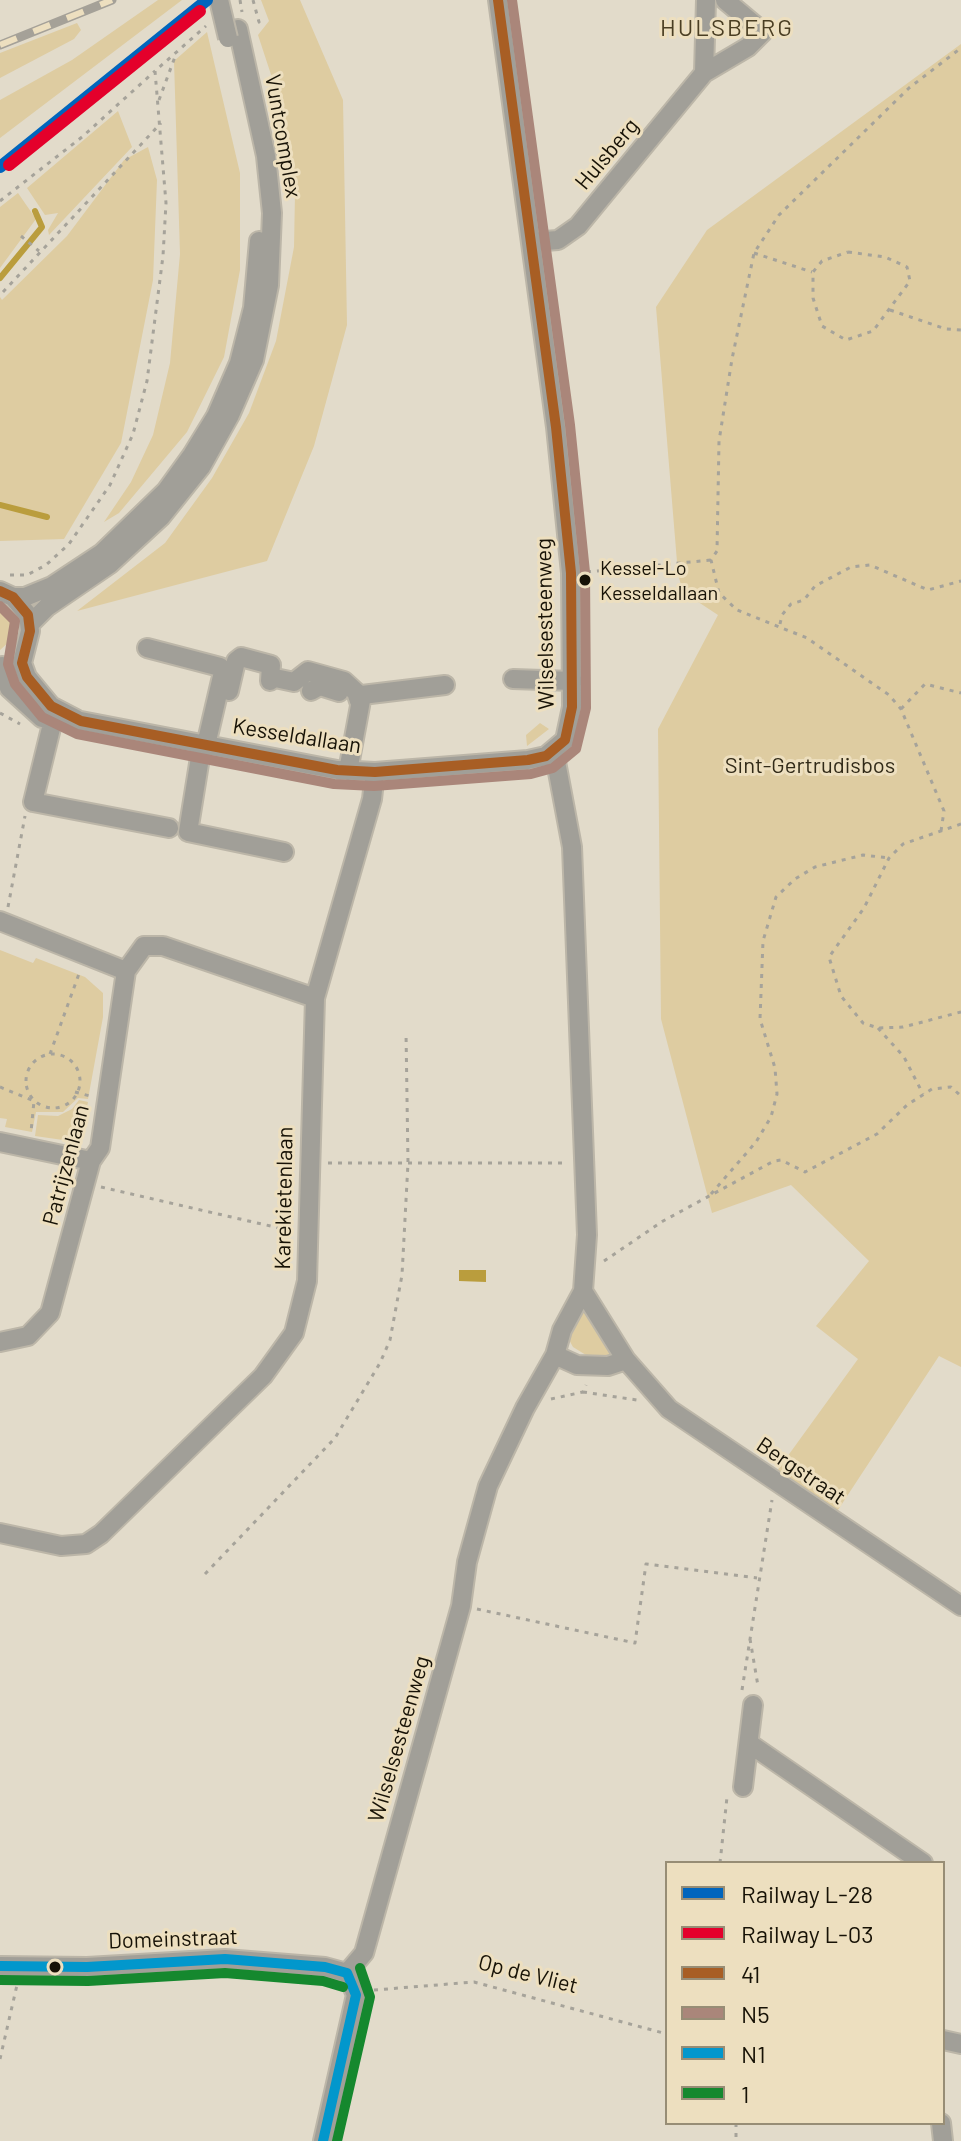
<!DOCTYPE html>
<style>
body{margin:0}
#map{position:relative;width:961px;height:2141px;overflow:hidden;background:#e2dbca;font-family:Barlow,sans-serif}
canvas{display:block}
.legend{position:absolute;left:665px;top:1861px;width:280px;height:264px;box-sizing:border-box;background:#eddfbf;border:2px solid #978d75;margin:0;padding:10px 14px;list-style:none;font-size:24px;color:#171206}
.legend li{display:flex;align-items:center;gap:16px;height:40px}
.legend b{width:40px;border:2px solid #978d75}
</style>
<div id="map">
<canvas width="961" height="2141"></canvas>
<ul class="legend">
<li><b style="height:10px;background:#0065bd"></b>Railway L-28</li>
<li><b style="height:10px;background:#e4002b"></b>Railway L-03</li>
<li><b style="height:10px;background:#a85e24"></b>41</li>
<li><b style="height:10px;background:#aa867a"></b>N5</li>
<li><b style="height:10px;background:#0297cc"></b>N1</li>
<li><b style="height:10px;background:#15882e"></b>1</li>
</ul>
</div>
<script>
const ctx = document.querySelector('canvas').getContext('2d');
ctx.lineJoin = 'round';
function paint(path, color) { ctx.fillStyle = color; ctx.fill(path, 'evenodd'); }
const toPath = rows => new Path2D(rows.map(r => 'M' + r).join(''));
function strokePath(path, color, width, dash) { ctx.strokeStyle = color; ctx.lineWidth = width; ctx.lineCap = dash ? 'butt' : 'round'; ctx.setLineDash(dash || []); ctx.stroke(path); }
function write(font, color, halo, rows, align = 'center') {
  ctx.font = font + ' Barlow,sans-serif'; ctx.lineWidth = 6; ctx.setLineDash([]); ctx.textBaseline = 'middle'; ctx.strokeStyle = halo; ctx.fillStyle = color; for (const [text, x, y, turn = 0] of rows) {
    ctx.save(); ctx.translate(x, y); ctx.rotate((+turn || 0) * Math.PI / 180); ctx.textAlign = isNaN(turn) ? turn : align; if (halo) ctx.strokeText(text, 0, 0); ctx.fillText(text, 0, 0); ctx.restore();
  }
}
paint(toPath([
 [158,0,182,0,0,138,0,100,72,60],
 [261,0,300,0,343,100,347,325,314,446,267,561,77,611,165,543,212,478,249,413,276,341,294,247,295,194,281,105,258,35,269,21],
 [77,23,81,30,74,39,0,78,0,53],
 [207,32,240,173,240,270,224,357,187,432,119,513,104,522,131,482,153,435,170,363,180,254,174,61],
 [961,44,961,1367,939,1356,836,1513,774,1475,858,1359,816,1326,869,1261,791,1185,712,1213,661,1019,658,729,718,615,683,592,678,574,656,307,707,230],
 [118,111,132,147,49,235,48,230,58,213,45,215,27,188],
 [148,147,157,180,153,280,121,443,64,539,0,541,0,297,2,300,67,236,124,160],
 [18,193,36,219,0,268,0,207],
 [0,605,11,615,15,627,10,641,0,650],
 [540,723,549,729,527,746,526,735],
 [0,950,33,963,36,958,85,977,103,993,103,1017,88,1099,78,1098,63,1112,36,1112,32,1132,5,1127,7,1119,0,1118],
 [79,1100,88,1102,83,1127,63,1140,35,1136,38,1115,58,1116,72,1109],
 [580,1306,615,1358,594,1360,573,1347,568,1338]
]), '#decca1');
paint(toPath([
 [459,1270,486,1270,486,1282,459,1281]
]), '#ba9d3d');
strokePath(toPath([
 [0,278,42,227,35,211],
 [0,505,47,517]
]), '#ba9d3d', 6);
const minor = toPath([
 [704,73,748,47,763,32,725,0],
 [532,242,558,240,578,226,704,73,706,0],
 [0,591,13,597,28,615,30,631,22,663,27,677,51,706,76,719],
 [13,597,25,597,52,586,102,553,166,491,192,455,216,416,239,363,253,308,259,241],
 [30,624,47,607,110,564,161,517,201,467,230,415,254,360,269,285,272,213,266,156,238,29],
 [147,648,220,667,223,672,206,745],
 [2,666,9,688,42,718,81,721,337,770,375,772,528,760,546,756,565,740,572,707,571,573,556,427,498,0],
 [280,679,294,682,308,671,344,681,356,692,359,701],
 [513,679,573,681],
 [229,691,236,661,241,657,271,665,270,681],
 [311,691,320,686,339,692],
 [53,720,33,802,169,828],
 [202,745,188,832,284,852],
 [348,771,362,695,445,685],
 [0,921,126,971,144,946,163,946,315,998],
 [0,1142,91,1161],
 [583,1291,626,1360,669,1409,961,1606],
 [0,1342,28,1336,50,1313,91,1161,100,1148,126,971],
 [555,1355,577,1365,608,1366,626,1360],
 [0,1533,61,1546,86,1544,101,1534,263,1376,294,1333,307,1281,315,998,372,799,375,772],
 [750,1744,923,1863],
 [743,1787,753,1705],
 [0,1966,87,1967,225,1959,325,1967,347,1973],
 [347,1973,364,1953,461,1606,467,1562,488,1486,525,1408,555,1355,562,1330,583,1291,587,1235,572,847,554,751],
 [943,2040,961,2044],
 [941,2123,943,2141],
 [323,2141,356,1995,347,1973]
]);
strokePath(minor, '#bcb6a8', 22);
strokePath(toPath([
 [240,0,242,12],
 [253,0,259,22,253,24],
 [159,100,176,54],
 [0,201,82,137,155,71],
 [21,236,39,251],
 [848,252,885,257,907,267,910,281,873,331,846,340,822,326,813,298,813,272,822,261,848,252],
 [754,253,812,272],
 [3,292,161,123],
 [890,310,946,329,961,330],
 [587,572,711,560],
 [10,575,27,575,46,565,69,544,110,485,133,434,147,381,163,256,166,203,155,71,206,26],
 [780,624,782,615,791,604,804,600,815,586,851,567,870,565,928,590,961,581],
 [901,709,925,684,961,693],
 [0,713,20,724],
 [961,824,903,844,889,858,864,908,829,957,841,996,863,1023,878,1028,903,1027,961,1012],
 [941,831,944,811,901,709,889,695,807,638,737,610,719,593,711,560,717,551,719,441,732,359,754,253,779,215,909,88,961,48],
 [8,907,25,816],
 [878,1028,904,1057,923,1094],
 '26 1081a27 27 0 1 1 54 0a27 27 0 1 1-54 0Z',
 [50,1054,80,971],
 [0,1087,34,1101,31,1132],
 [75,1092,90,1096],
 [328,1163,568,1163],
 [101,1187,292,1231],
 [711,1194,756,1142,771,1117,777,1094,775,1068,760,1019,763,941,776,897,795,879,815,867,863,855,889,858],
 [604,1261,663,1221,774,1161,781,1160,805,1172,877,1134,907,1105,932,1089,951,1087,961,1096],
 [583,1392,637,1400],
 [551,1399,583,1392,586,1385],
 [205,1574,335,1438,380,1363,390,1340,402,1275,408,1163,406,1032],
 [477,1609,635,1643,646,1564,757,1578],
 [750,1639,758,1686],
 [742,1690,772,1500],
 [720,1863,727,1797],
 [374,1990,474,1982,667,2034],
 [0,2059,17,1985],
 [736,2123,736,2141]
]), '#a6a39a', 3, [4, 6]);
strokePath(minor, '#a19f98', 18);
const rail = toPath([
 [0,45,112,0]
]);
strokePath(rail, '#a5a198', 9);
strokePath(rail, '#eddfbf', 6, [18]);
const minorBridge = toPath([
 [219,0,228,38]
]);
strokePath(minorBridge, '#bcb6a8', 22, []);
strokePath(minorBridge, '#a19f98', 18);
strokePath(toPath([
 [0,591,13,597,28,615,30,631,22,663,27,677,51,706,81,721,337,770,375,772,528,760,546,756,565,740,572,707,571,573,556,427,498,0]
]), '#a85e24', 10);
strokePath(toPath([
 [0,606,15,621,8,664,15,684,42,717,77,734,334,784,374,786,531,774,553,768,576,749,586,708,585,572,570,425,512,0]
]), '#aa867a', 10);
strokePath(toPath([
 [0,1966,87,1967,225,1959,325,1967,347,1973],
 [323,2141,356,1995,347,1973]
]), '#0297cc', 10);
strokePath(toPath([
 [0,1980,88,1981,225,1973,323,1981,343,1987],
 [337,2141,370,1997,360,1968]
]), '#15882e', 10);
strokePath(toPath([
 [0,167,207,0]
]), '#0065bd', 12);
strokePath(toPath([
 [9,165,200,11]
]), '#e4002b', 12);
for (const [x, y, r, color] of [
 [585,580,7,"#171206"],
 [55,1967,7,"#171206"]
]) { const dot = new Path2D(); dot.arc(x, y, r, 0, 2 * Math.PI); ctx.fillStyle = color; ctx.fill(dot); strokePath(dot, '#eddfbf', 3); }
write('20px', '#171206', '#eddfbf', [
 ["Kessel-Lo",600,568],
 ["Kesseldallaan",600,593]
], 'left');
write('22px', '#171206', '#eddfbf', [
 ["Vuntcomplex",283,136,80],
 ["Hulsberg",607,154,-50],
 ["Wilselsesteenweg",545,624,-91],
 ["Kesseldallaan",297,736,9],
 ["Patrijzenlaan",66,1165,-75],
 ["Karekietenlaan",284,1198,-89],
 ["Bergstraat",801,1471,34],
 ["Wilselsesteenweg",399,1739,-74],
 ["Domeinstraat",173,1939,-2],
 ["Op de Vliet",528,1974,14]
]);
write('22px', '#312a18', '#eddfbf', [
 ["Sint-Gertrudisbos",810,766]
]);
ctx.letterSpacing = '2px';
write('24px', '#4a3e23', '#eddfbf', [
 ["HULSBERG",727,28]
]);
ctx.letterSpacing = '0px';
</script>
